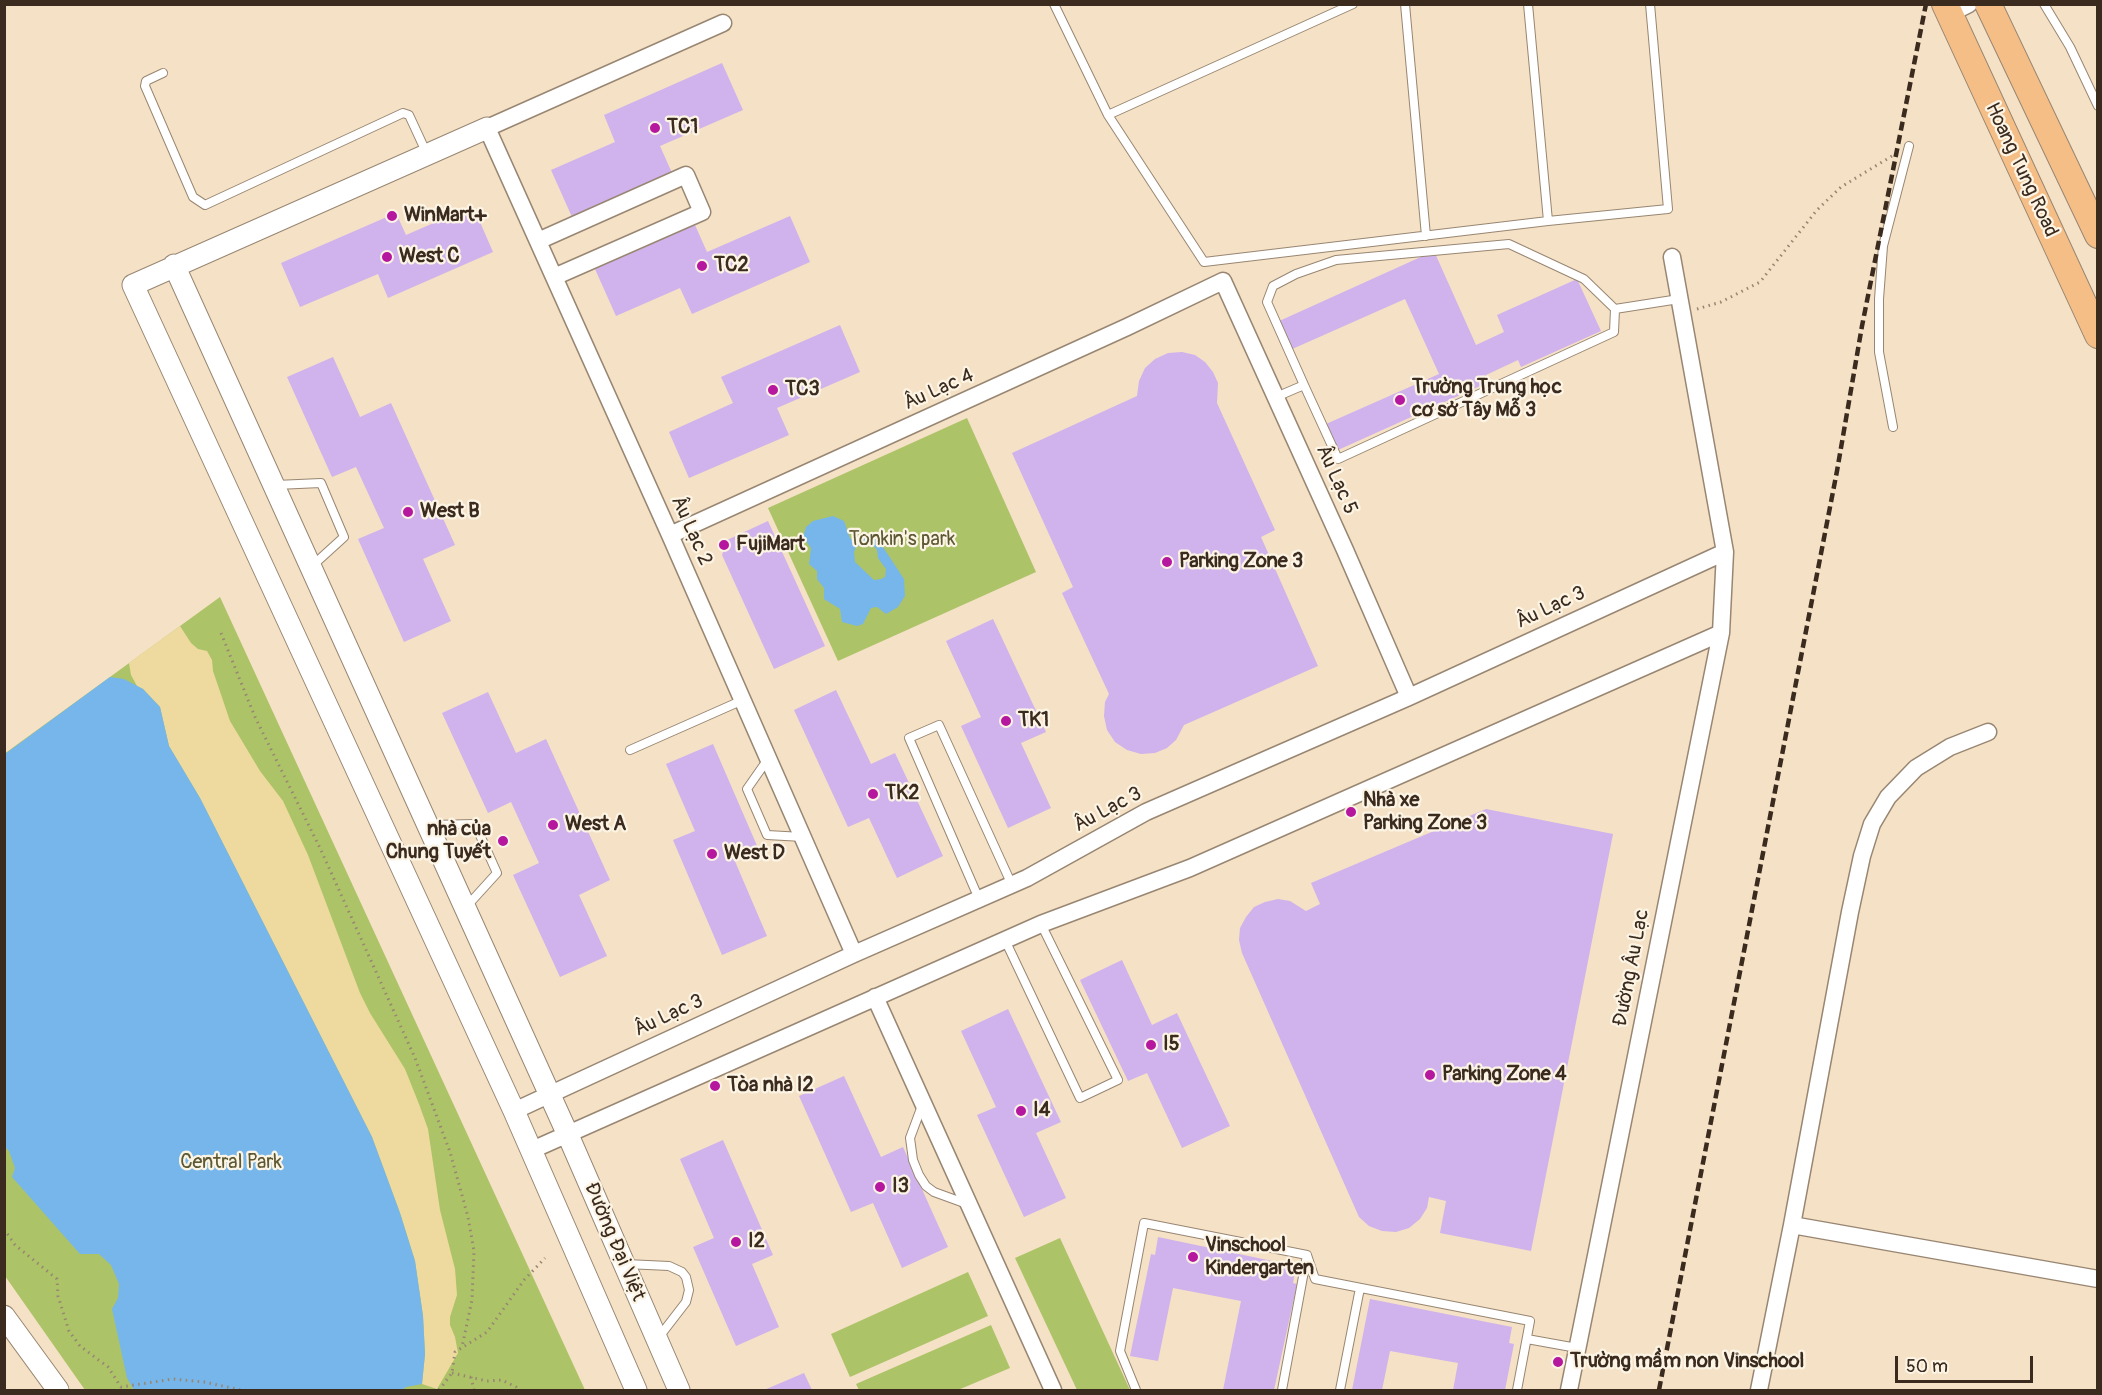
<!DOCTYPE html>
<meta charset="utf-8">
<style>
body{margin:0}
#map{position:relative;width:2102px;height:1395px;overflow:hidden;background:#f5e1c5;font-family:Pangolin,sans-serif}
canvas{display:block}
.frame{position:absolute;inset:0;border:6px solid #3b2a1e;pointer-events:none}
.scale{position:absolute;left:1895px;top:1356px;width:138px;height:27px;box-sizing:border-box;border:3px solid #3b2a1e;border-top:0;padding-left:8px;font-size:18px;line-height:21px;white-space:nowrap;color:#3b2a1e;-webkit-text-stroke:4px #fcf5e5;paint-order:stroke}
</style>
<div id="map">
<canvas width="2102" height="1395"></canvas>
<div class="frame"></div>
<div class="scale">50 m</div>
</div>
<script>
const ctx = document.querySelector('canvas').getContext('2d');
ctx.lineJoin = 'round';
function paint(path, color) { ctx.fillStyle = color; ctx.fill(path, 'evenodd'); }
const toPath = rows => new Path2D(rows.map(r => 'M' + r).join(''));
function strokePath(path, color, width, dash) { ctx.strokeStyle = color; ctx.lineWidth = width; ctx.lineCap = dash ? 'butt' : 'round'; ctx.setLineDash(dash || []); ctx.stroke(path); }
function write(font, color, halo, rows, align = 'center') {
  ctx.font = font + ' Pangolin,sans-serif'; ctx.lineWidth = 4.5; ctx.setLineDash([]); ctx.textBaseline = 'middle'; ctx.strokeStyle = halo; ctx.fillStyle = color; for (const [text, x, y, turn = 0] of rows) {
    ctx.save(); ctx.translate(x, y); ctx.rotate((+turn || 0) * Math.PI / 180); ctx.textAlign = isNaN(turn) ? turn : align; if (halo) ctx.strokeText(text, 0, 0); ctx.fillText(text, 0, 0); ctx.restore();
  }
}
paint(toPath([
 [967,418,1036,572,838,661,768,508],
 [220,597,585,1390,85,1390,5,1276,4,754],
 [1060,1238,1130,1390,1077,1390,1015,1258],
 [968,1272,988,1316,850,1377,831,1334],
 [991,1325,1010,1368,958,1390,859,1390,856,1384]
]), '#adc368');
paint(toPath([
 [180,626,191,643,198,649,207,651,212,660,213,671,230,721,260,771,283,801,308,855,360,993,370,1013,405,1069,419,1104,428,1129,440,1210,455,1269,457,1295,450,1317,450,1325,455,1337,458,1353,437,1389,422,1384,425,1354,423,1316,415,1261,400,1213,372,1137,200,798,169,746,160,707,143,689,137,686,131,675,129,663]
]), '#eeda9e');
paint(toPath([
 [833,516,844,521,850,538,852,540,869,536,874,536,879,541,904,579,905,596,898,607,886,614,877,607,871,608,863,624,857,626,842,622,840,609,824,599,824,588,817,579,817,571,809,564,811,548,803,537,806,527,813,521],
 [863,544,873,545,877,550,878,558,886,569,885,577,881,579,874,580,855,562,854,552,856,547],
 [110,677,124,679,143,689,160,707,169,746,200,798,372,1137,400,1213,415,1261,423,1316,425,1354,422,1384,406,1387,402,1390,134,1390,127,1378,112,1309,118,1298,119,1284,111,1265,99,1254,80,1254,12,1177,15,1168,9,1151,4,1146,5,754]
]), '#76b6ea');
paint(toPath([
 [722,63,743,110,660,146,672,173,572,217,551,170,615,142,604,115],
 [473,206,493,252,388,298,378,274,300,307,281,263,396,213,406,235],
 [790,216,810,262,692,314,680,288,616,316,595,269,695,225,707,252],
 [1434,251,1476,345,1504,332,1497,315,1577,279,1601,331,1521,367,1518,360,1486,375,1489,382,1338,450,1326,424,1439,374,1405,299,1290,350,1277,322],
 [840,325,860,372,777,408,789,435,689,478,669,432,733,403,721,377],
 [1182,352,1195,355,1205,362,1213,372,1218,383,1217,403,1275,530,1261,537,1318,666,1184,725,1176,740,1167,748,1155,753,1141,754,1127,750,1115,742,1107,730,1104,716,1105,702,1109,694,1062,593,1073,587,1012,453,1137,396,1139,381,1145,368,1155,359,1168,353],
 [333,357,360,417,391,403,455,545,423,559,451,621,404,642,358,539,384,528,356,467,332,477,287,377],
 [768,521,825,646,774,669,722,555,727,540],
 [993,619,1046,732,1021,743,1051,808,1008,828,961,726,981,717,946,641],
 [836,690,871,764,895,753,943,856,897,878,869,818,848,827,794,710],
 [488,692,516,753,546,739,610,880,579,895,607,956,560,977,513,875,539,863,511,802,488,813,442,713],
 [713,744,758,848,734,859,767,936,722,955,673,840,695,831,666,764],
 [1486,809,1613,834,1531,1251,1440,1233,1446,1201,1429,1197,1427,1208,1420,1219,1409,1228,1396,1232,1382,1231,1369,1226,1359,1217,1242,953,1239,940,1240,928,1246,917,1254,907,1265,902,1278,899,1290,901,1306,911,1320,904,1311,883],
 [1122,960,1152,1025,1177,1013,1230,1126,1182,1148,1147,1073,1128,1081,1080,980],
 [1008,1009,1061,1122,1036,1133,1066,1198,1024,1217,977,1115,996,1107,961,1031],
 [844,1076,881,1157,903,1147,948,1247,902,1268,873,1203,851,1212,799,1096],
 [723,1140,773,1255,752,1264,779,1327,736,1346,693,1247,714,1238,680,1159],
 [1158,1237,1296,1266,1293,1283,1297,1284,1274,1390,1223,1390,1241,1301,1173,1288,1158,1361,1130,1356,1151,1254,1155,1255],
 [1370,1299,1512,1327,1509,1343,1514,1344,1505,1390,1453,1390,1458,1363,1390,1351,1382,1390,1352,1390],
 [804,1373,812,1390,764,1390]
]), '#d0b2ed');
const service = toPath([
 [1054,4,1108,115,1204,262,1548,221,1668,209,1650,4],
 [1405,4,1426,236],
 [1528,4,1548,221],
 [2044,4,2070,47,2098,106],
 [163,73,146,81,145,86,193,197,205,205,403,113,409,115,427,154],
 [1108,115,1353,4],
 [1304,385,1338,459,1614,332,1615,309],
 [1276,397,1304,385,1267,302,1273,286,1296,274,1336,260,1509,244,1584,279,1615,309,1679,299],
 [1893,427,1879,352,1879,299,1883,246,1909,146],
 [276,485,321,483,344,537,311,567],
 [630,750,743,700],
 [768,759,747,789,767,835,803,837],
 [430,825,475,824,497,873,467,906],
 [979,899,909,738,939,725,1012,885],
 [1005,940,1080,1098,1118,1080,1041,924],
 [923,1103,910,1138,913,1160,919,1175,926,1186,934,1192,967,1204],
 [626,1264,669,1266,682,1272,686,1277,689,1290,686,1302,659,1337],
 [1527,1339,1577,1348],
 [1136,1390,1120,1351,1144,1223,1307,1255,1315,1279,1530,1321,1517,1390],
 [1282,1390,1307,1255],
 [1340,1390,1360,1288]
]);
const minor = toPath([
 [1949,14,1969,4],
 [723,23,487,128,670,535,854,954],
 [538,241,686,175,702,212,554,277],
 [670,535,1127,327,1223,281,1345,550,1409,697],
 [875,997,1053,1390],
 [514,1111,854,954,1027,878,1146,812,1409,697,1725,552],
 [532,1150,1041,924,1190,868,1721,633],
 [1792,1225,2098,1279],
 [1569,1390,1721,633,1725,552,1672,257],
 [1759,1390,1792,1225,1850,912,1862,856,1872,824,1888,797,1916,768,1950,747,1988,732]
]);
const tertiary = toPath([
 [487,128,133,285,514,1111,636,1390],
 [174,265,568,1135,679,1390],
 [4,1316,58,1390]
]);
const primary = toPath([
 [1945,4,2098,335],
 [1988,4,2098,235]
]);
strokePath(service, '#988672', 10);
strokePath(minor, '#988672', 19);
strokePath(tertiary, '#988672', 23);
strokePath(primary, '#988672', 28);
strokePath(toPath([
 [1697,309,1721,302,1760,282,1817,210,1841,187,1892,156],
 [221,633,255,717,320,848,415,1058,450,1152,468,1217,474,1251,472,1300,462,1347],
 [4,1229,15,1245,57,1279,58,1296,69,1331,80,1346,108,1367,121,1387,173,1379,204,1382,241,1390],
 [452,1373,487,1381,502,1380,516,1387,518,1390],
 [471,1377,474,1390],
 [439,1390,452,1373,455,1352,487,1332,524,1280,545,1258]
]), '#988672', 3, [1.5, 4.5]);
strokePath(service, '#fff', 8);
strokePath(minor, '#fff', 16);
strokePath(tertiary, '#fff', 21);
strokePath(primary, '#f5be86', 26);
strokePath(toPath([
 [1659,1390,1837,471,1862,326,1926,4]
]), '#3b2a1e', 4.5, [9, 4.5]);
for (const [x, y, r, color] of [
 [655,128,6,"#b5179e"],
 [392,216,6,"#b5179e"],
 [387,257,6,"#b5179e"],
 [702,266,6,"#b5179e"],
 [773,390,6,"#b5179e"],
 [1400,400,6,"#b5179e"],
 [408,512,6,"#b5179e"],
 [724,545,6,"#b5179e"],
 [1167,562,6,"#b5179e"],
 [1006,721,6,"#b5179e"],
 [873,794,6,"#b5179e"],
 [1351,812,6,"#b5179e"],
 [553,825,6,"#b5179e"],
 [503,841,6,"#b5179e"],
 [712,854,6,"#b5179e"],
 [1151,1045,6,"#b5179e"],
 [1430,1075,6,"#b5179e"],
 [715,1086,6,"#b5179e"],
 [1021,1111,6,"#b5179e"],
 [880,1187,6,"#b5179e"],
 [736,1242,6,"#b5179e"],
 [1193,1257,6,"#b5179e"],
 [1558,1362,6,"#b5179e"]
]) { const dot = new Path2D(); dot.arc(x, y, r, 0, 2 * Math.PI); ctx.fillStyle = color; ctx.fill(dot); strokePath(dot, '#fcf5e5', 2); }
write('bold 20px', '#3b2a1e', '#fcf5e5', [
 ["TC1",667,128],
 ["WinMart+",404,216],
 ["West C",399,257],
 ["TC2",714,266],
 ["Trường Trung học",1412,388],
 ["cơ sở Tây Mỗ 3",1412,411],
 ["TC3",785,390],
 ["West B",420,512],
 ["FujiMart",736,545],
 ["Parking Zone 3",1179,562],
 ["TK1",1018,721],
 ["TK2",885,794],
 ["Nhà xe",1363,801],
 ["Parking Zone 3",1363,824],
 ["West A",565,825],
 ["nhà của",491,830,"right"],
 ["Chung Tuyết",491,853,"right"],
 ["West D",724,854],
 ["I5",1163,1045],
 ["Parking Zone 4",1442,1075],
 ["Tòa nhà I2",727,1086],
 ["I4",1033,1111],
 ["I3",892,1187],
 ["I2",748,1242],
 ["Vinschool",1205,1246],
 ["Kindergarten",1205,1269],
 ["Trường mầm non Vinschool",1570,1362]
], 'left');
write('20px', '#3b2a1e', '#fcf5e5', [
 ["Hoang Tung Road",2021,170,65],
 ["Âu Lạc 4",939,390,-24],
 ["Âu Lạc 5",1336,480,66],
 ["Âu Lạc 2",691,531,66],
 ["Âu Lạc 3",1551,608,-25],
 ["Âu Lạc 3",1108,810,-28],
 ["Đường Âu Lạc",1632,968,-79],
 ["Âu Lạc 3",669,1016,-25],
 ["Đường Đại Việt",614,1242,67]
]);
write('20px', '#5d5834', '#fcf5e5', [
 ["Tonkin's park",902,540],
 ["Central Park",231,1163]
]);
</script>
